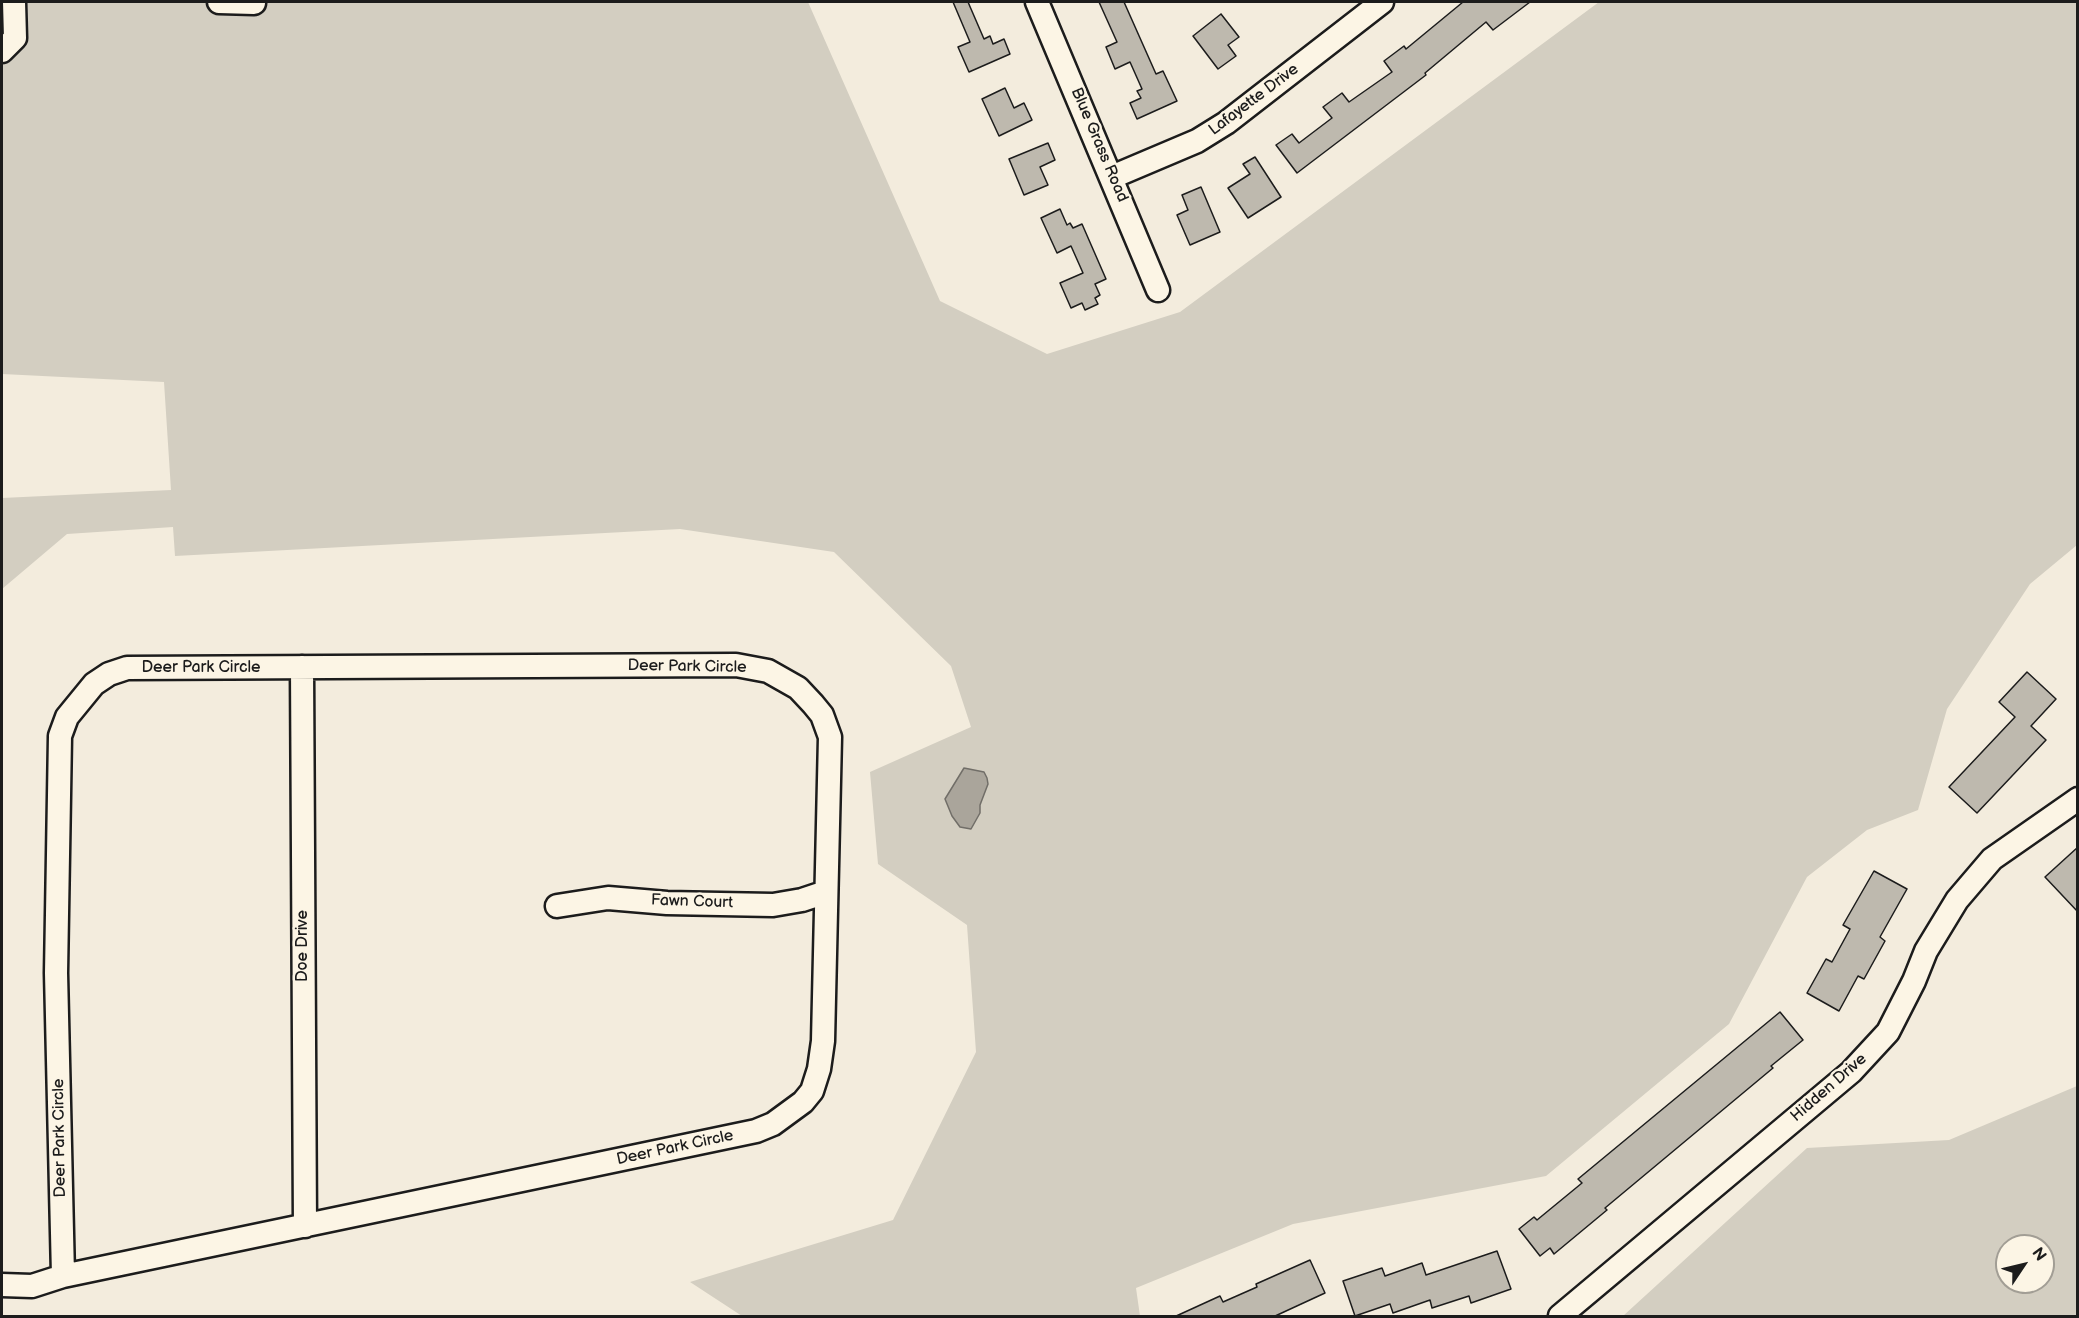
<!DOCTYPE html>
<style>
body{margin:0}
#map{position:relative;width:2079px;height:1318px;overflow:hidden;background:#f3ecdd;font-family:"Balsamiq Sans",sans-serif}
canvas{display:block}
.frame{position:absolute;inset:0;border:3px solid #1c1c1c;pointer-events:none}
.north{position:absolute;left:1995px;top:1234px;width:60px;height:60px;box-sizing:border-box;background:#fcf5e5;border:2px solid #a29e95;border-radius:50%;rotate:55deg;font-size:16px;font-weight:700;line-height:24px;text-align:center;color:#1c1c1c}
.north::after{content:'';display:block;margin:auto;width:21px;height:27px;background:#1c1c1c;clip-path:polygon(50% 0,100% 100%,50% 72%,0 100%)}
</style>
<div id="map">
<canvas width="2079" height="1318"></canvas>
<div class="frame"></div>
<div class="north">N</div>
</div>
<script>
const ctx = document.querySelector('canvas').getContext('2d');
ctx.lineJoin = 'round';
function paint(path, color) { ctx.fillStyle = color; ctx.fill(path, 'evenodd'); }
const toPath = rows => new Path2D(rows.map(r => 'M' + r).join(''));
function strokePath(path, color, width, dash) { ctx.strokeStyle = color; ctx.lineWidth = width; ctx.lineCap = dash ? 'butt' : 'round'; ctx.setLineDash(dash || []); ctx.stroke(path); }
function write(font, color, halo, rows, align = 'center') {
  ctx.font = font + ' "Balsamiq Sans",sans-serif'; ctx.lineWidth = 4.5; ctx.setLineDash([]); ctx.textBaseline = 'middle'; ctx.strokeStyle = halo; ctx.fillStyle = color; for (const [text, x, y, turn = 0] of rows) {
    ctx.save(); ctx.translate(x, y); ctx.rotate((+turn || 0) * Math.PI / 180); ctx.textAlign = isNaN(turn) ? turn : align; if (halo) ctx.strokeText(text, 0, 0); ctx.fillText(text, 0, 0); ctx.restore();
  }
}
paint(toPath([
 [2,2,808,2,940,301,1047,354,1180,312,1599,2,2077,2,2077,545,2030,584,1947,709,1918,810,1867,830,1807,877,1729,1024,1546,1176,1293,1224,1136,1288,1140,1316,742,1316,690,1282,893,1220,976,1052,967,925,878,864,870,772,971,727,951,666,834,552,680,529,175,556,173,527,67,534,2,589,2,498,171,490,164,382,2,374],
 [2077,1086,2077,1316,1623,1316,1807,1148,1949,1140],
 [2007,1246,2043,1246,2043,1282,2007,1282]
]), '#d3cec1');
const water = toPath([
 [964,768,984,772,987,778,988,784,980,805,980,813,971,829,960,827,952,816,945,799,964,768]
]);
paint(water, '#aaa59b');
strokePath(water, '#716e68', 1.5);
const building = toPath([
 [953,2,968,2,984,39,990,36,993,44,1004,39,1010,54,969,72,958,47,970,42,953,2],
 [1099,2,1124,2,1156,74,1163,71,1177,101,1137,119,1130,103,1141,98,1137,91,1142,89,1130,62,1115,69,1106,47,1117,42,1099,2],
 [1463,2,1530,2,1493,30,1486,22,1425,73,1426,75,1297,173,1276,145,1292,134,1299,143,1332,118,1323,107,1342,93,1349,102,1392,72,1384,61,1404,46,1406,49,1463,2],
 [1221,14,1239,37,1228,45,1236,56,1218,69,1193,36,1221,14],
 [1005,88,1014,108,1024,103,1032,120,999,136,982,99,1005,88],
 [1048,143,1055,160,1040,167,1048,185,1024,195,1009,159,1048,143],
 [1255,157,1281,197,1248,218,1228,188,1250,174,1243,164,1255,157],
 [1201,187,1220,232,1190,245,1177,215,1188,210,1182,195,1201,187],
 [1060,209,1067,225,1070,223,1073,228,1082,224,1106,279,1095,284,1100,295,1095,298,1098,304,1085,310,1082,303,1071,308,1060,283,1083,273,1071,246,1057,253,1041,218,1060,209],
 [2027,672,2056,699,2031,726,2046,740,1977,813,1949,787,2015,717,1999,702,2027,672],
 [2078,847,2078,912,2045,877,2078,847],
 [1874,871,1907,889,1880,937,1885,941,1864,979,1858,976,1839,1011,1807,993,1826,959,1832,962,1850,929,1843,925,1874,871],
 [1780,1012,1803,1040,1771,1066,1773,1068,1605,1208,1607,1210,1554,1254,1550,1248,1540,1256,1519,1229,1534,1217,1537,1220,1582,1183,1578,1179,1780,1012],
 [1497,1251,1511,1289,1471,1303,1469,1296,1432,1308,1430,1300,1393,1313,1390,1304,1355,1316,1343,1281,1382,1268,1385,1276,1422,1263,1426,1275,1497,1251],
 [1310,1260,1325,1293,1273,1317,1174,1317,1220,1296,1223,1302,1257,1287,1256,1284,1310,1260]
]);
paint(building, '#beb9ae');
strokePath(building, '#1c1c1c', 1.5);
const minor = toPath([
 [219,2,254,3],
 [1037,2,1158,290],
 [2,51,15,38,14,2],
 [1112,177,1197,141,1226,123,1382,2],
 [302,667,305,1226],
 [557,906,608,898,667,903,773,905,802,900,826,892],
 [2,1285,32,1286,63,1276,756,1131,773,1124,803,1102,812,1091,819,1069,823,1041,830,737,822,715,813,704,798,688,768,671,736,665,127,668,109,674,94,684,67,717,60,736,56,973,63,1276],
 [1560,1316,1851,1072,1888,1032,1914,981,1926,951,1957,900,1992,859,2078,799]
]);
strokePath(minor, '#1c1c1c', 27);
strokePath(minor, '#fcf5e5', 22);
write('16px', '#1c1c1c', '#fcf5e5', [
 ["Lafayette Drive",1254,100,-37],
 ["Blue Grass Road",1099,145,67],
 ["Deer Park Circle",687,667,1],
 ["Deer Park Circle",201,668],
 ["Fawn Court",692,902,2],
 ["Doe Drive",303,946,-90],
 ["Hidden Drive",1829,1088,-41],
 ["Deer Park Circle",60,1138,-91],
 ["Deer Park Circle",675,1148,-12]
]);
</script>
